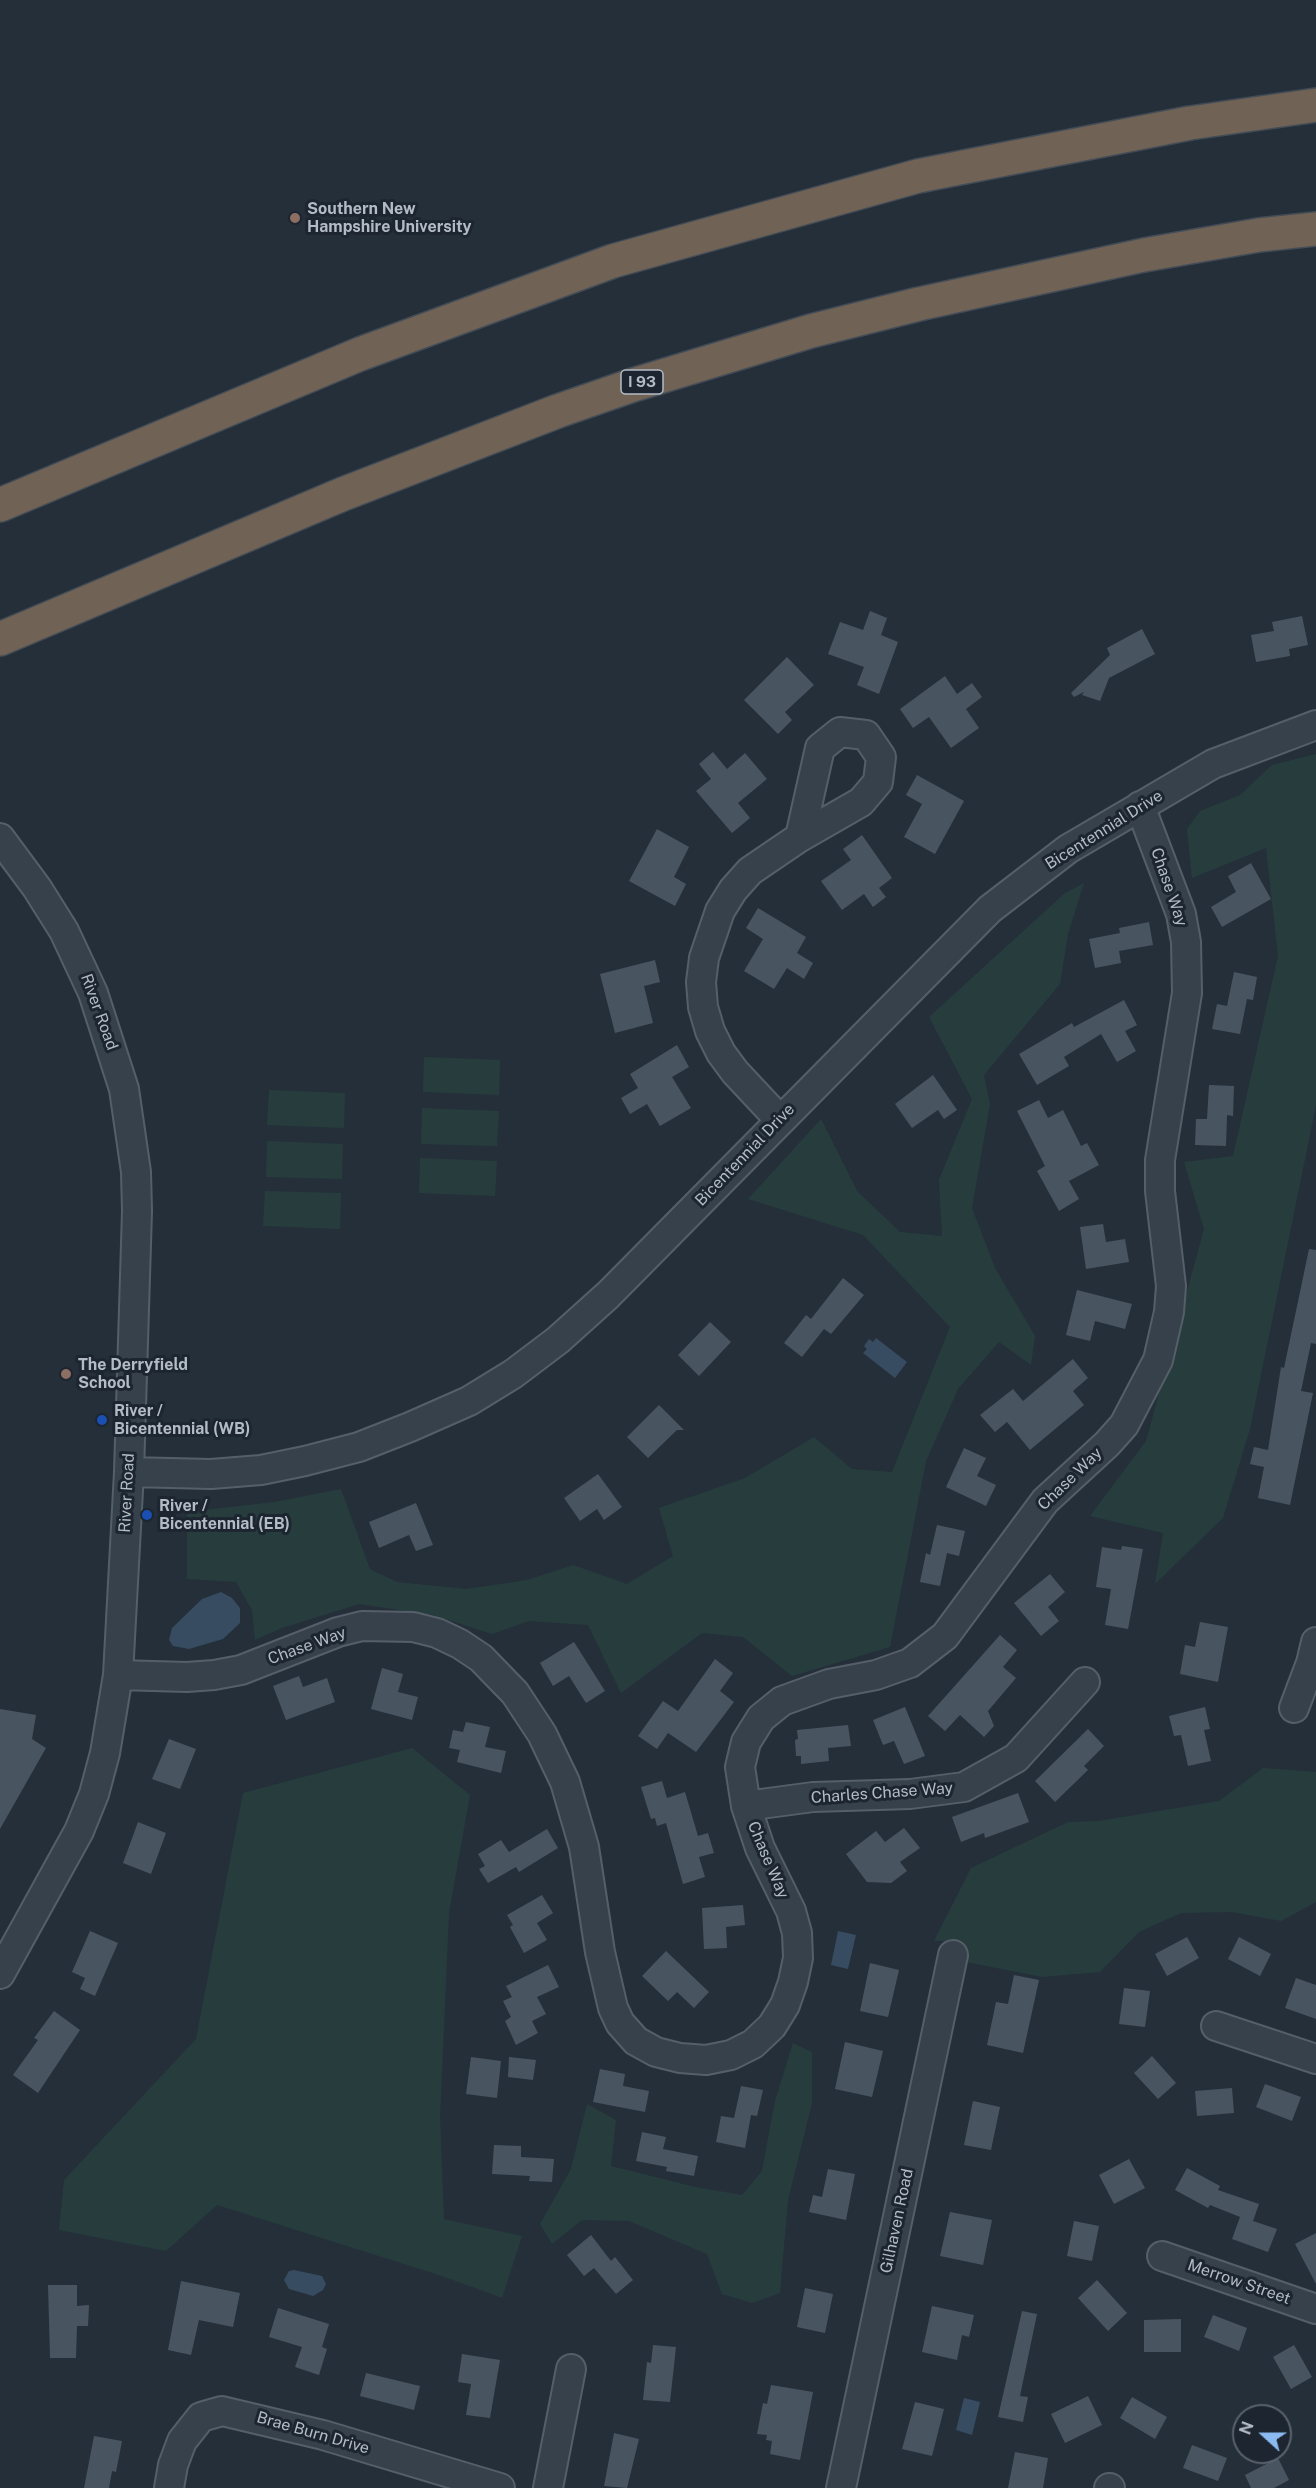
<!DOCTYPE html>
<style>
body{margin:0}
#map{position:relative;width:1316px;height:2488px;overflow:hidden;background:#242f3a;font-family:"Public Sans",sans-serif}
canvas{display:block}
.north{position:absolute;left:1232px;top:2404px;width:60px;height:60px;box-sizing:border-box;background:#1d2630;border:2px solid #59626c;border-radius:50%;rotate:291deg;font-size:16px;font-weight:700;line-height:24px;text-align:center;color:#b3bcc6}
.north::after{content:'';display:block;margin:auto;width:21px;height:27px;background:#8cbbf2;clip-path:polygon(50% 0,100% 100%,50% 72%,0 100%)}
</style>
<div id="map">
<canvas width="1316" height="2488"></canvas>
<div class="north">N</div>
</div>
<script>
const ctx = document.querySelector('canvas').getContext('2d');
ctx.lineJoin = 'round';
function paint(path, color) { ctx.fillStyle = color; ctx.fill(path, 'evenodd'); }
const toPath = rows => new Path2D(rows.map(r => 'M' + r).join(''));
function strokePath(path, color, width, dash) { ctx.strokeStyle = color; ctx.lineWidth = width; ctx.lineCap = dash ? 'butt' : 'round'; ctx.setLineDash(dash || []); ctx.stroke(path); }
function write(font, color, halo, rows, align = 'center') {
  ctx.font = font + ' "Public Sans",sans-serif'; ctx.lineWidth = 6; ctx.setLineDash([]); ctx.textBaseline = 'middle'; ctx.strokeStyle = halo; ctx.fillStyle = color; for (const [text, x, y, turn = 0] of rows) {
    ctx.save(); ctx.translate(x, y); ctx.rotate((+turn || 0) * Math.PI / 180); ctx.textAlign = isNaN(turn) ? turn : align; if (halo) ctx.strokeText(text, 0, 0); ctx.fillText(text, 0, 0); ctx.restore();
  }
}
paint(toPath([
 [1316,754,1316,1105,1250,1429,1223,1518,1155,1584,1163,1533,1090,1516,1146,1441,1204,1229,1184,1162,1233,1156,1278,956,1266,848,1192,878,1187,829,1200,811,1240,795,1272,765],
 [1084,883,1068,934,1060,984,984,1075,990,1104,972,1208,995,1268,1035,1336,1031,1365,999,1342,958,1389,926,1461,890,1647,792,1676,743,1637,702,1633,621,1693,588,1625,529,1621,492,1634,433,1615,359,1604,282,1628,255,1640,252,1610,236,1582,187,1579,187,1512,274,1502,341,1489,370,1569,397,1582,466,1589,527,1580,573,1565,627,1584,673,1556,659,1508,745,1478,814,1437,852,1469,892,1472,950,1327,863,1235,748,1199,821,1119,857,1191,900,1232,942,1236,939,1180,972,1099,929,1017,1065,893],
 [424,1057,500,1060,499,1095,423,1092],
 [269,1090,345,1093,344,1128,267,1125],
 [422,1108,499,1111,497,1146,421,1144],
 [267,1141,343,1144,342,1179,266,1177],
 [420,1158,497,1161,495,1196,419,1193],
 [265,1191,341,1193,340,1229,263,1226],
 [412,1748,470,1795,449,1913,440,2117,444,2219,522,2236,502,2298,442,2276,217,2205,166,2251,59,2230,64,2180,196,2039,243,1793],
 [1263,1768,1316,1772,1316,1902,1281,1921,1232,1912,1181,1913,1139,1932,1100,1972,1042,1977,966,1962,966,1946,954,1941,934,1941,971,1868,1068,1822,1099,1821,1219,1801],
 [793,2043,812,2052,812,2103,788,2200,780,2293,752,2303,722,2294,707,2254,629,2221,582,2220,552,2244,540,2224,571,2169,587,2104,616,2120,611,2166,695,2187,742,2195,762,2171,775,2101]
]), '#273d3d');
paint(toPath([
 [876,1338,907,1362,895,1378,863,1353,867,1349,864,1346,869,1339,873,1342],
 [221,1592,232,1598,240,1608,240,1623,223,1639,189,1649,173,1646,169,1640,172,1628,202,1599],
 [838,1931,856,1935,848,1969,831,1965],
 [294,2270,322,2276,326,2284,323,2290,313,2296,289,2289,284,2280,289,2271],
 [964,2398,980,2402,972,2435,956,2430]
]), '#384c61');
paint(toPath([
 [870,611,887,618,881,635,898,642,879,694,857,685,864,667,828,654,840,622,863,630],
 [1302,616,1308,645,1289,649,1290,656,1256,662,1251,635,1274,631,1272,622],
 [1142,629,1155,654,1109,678,1100,701,1082,695,1084,692,1074,697,1071,693,1110,655,1107,648],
 [787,657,814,685,785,712,792,720,778,734,744,700],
 [945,676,957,694,972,683,982,697,966,709,979,728,951,748,929,717,913,728,900,709],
 [713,752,727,769,745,753,767,779,738,803,750,818,732,833,696,791,711,779,699,764],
 [917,775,964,801,935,854,904,837,922,804,906,795],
 [657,829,689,847,674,877,686,884,675,906,629,881],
 [862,835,892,878,879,888,886,897,873,907,864,894,842,910,821,881,851,860,843,849],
 [1251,863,1271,899,1222,927,1211,907,1236,892,1228,876],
 [758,908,806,937,797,953,813,963,804,979,787,968,774,989,744,971,763,939,746,928],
 [1149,922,1153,945,1119,951,1121,963,1095,968,1089,939,1120,933,1119,928],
 [655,960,660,982,644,986,653,1023,615,1033,600,974],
 [1234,972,1257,977,1253,1000,1247,999,1240,1034,1212,1029,1217,1004,1227,1006],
 [1124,1000,1137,1025,1125,1031,1136,1051,1117,1062,1101,1034,1064,1057,1069,1066,1037,1085,1019,1054,1072,1023,1074,1027],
 [677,1045,689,1067,672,1077,691,1108,660,1126,647,1104,630,1114,621,1098,638,1088,630,1074],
 [933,1075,957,1110,944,1119,938,1110,912,1128,895,1104],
 [1209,1085,1234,1086,1233,1116,1227,1115,1226,1146,1195,1145,1196,1119,1207,1119],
 [1039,1100,1048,1118,1063,1110,1081,1146,1087,1143,1099,1165,1069,1181,1079,1199,1059,1211,1037,1171,1045,1166,1017,1111],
 [1103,1224,1106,1242,1125,1239,1129,1262,1086,1269,1080,1227],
 [1309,1249,1316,1250,1316,1344,1311,1343,1301,1391,1313,1393,1290,1505,1258,1498,1264,1467,1250,1464,1254,1447,1268,1450,1281,1367,1284,1368],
 [843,1278,864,1295,831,1334,824,1329,802,1357,784,1343,806,1315,811,1319],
 [1077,1290,1132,1304,1125,1329,1095,1321,1090,1341,1066,1335],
 [710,1322,731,1342,699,1376,678,1355],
 [1073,1359,1088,1378,1073,1391,1084,1405,1030,1450,1007,1422,995,1432,980,1415,1013,1389,1023,1401],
 [659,1405,684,1430,677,1430,648,1458,627,1437],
 [964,1448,986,1458,977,1476,996,1485,986,1506,946,1487],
 [598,1474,622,1507,604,1520,597,1509,580,1521,564,1498],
 [416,1503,433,1545,416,1551,409,1535,379,1548,369,1522],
 [937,1525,965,1531,959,1556,947,1553,940,1586,920,1582,926,1553,930,1555],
 [1122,1546,1143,1549,1128,1629,1105,1625,1111,1589,1096,1587,1102,1547,1121,1550],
 [1050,1574,1065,1592,1048,1607,1059,1621,1041,1636,1014,1603],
 [1200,1622,1228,1627,1218,1682,1180,1674,1185,1645,1195,1647],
 [1000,1635,1017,1650,1003,1667,1016,1678,988,1711,994,1726,984,1737,960,1715,945,1731,928,1716],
 [574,1642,605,1691,586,1703,569,1676,553,1686,540,1663],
 [715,1659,733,1673,720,1691,734,1702,696,1752,668,1733,657,1749,638,1736,663,1701,678,1711],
 [382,1668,403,1674,398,1692,418,1697,412,1720,371,1709],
 [299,1676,303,1687,327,1678,335,1702,286,1720,273,1686],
 [905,1707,925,1756,904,1764,894,1741,883,1745,873,1720],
 [1205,1707,1210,1729,1204,1730,1211,1761,1188,1766,1181,1735,1174,1736,1169,1716],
 [0,1709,36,1715,32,1739,46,1748,0,1829],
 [466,1722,490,1727,485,1747,506,1751,501,1773,457,1762,460,1750,449,1748,453,1730,463,1732],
 [848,1725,851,1746,828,1748,829,1761,801,1764,801,1756,796,1756,795,1740,798,1739,797,1730],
 [1088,1729,1104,1746,1084,1766,1088,1770,1055,1802,1035,1781],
 [169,1739,196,1749,180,1789,152,1779],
 [662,1781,667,1798,685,1792,698,1836,708,1833,714,1853,699,1857,705,1877,683,1884,666,1823,657,1826,655,1818,651,1819,641,1787],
 [1018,1793,1029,1822,985,1838,984,1833,961,1842,952,1817],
 [138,1822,166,1833,151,1874,123,1863],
 [904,1828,920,1848,900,1862,907,1871,891,1883,867,1882,846,1854,876,1831,885,1842],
 [547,1829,558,1848,519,1872,516,1867,488,1883,479,1869,485,1866,478,1854,501,1840,509,1852],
 [542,1895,553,1913,537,1923,547,1940,524,1953,510,1927,513,1925,507,1915],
 [743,1905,745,1925,726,1927,727,1948,704,1949,702,1908],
 [90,1931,118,1943,95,1996,80,1989,85,1978,72,1972],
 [1187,1937,1199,1958,1167,1976,1155,1954],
 [1239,1937,1271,1954,1260,1976,1228,1959],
 [666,1951,709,1992,694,2008,677,1992,668,2001,642,1976],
 [870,1963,899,1970,888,2017,860,2011],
 [548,1965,559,1987,537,1997,546,2014,532,2021,538,2033,516,2045,505,2021,511,2017,503,2001,512,1997,506,1986],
 [1014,1975,1039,1980,1023,2053,987,2045,996,2002,1008,2004],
 [1296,1978,1316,1985,1316,2019,1285,2008],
 [1124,1988,1150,1991,1145,2027,1119,2024],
 [54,2011,80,2030,38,2093,13,2075,38,2040,34,2038],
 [845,2042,883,2051,872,2097,835,2089],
 [1152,2056,1176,2083,1158,2099,1134,2073],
 [471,2057,501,2061,497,2098,466,2094],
 [509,2057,536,2060,533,2080,508,2077],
 [600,2069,625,2074,623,2086,649,2091,645,2112,593,2102],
 [1265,2084,1301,2097,1292,2121,1256,2107],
 [741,2086,763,2090,757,2116,751,2115,745,2148,716,2142,721,2116,734,2118],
 [1232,2088,1234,2113,1197,2116,1195,2091],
 [973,2101,1000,2107,991,2150,964,2145],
 [642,2132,666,2137,663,2149,698,2156,694,2176,666,2171,667,2167,636,2161],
 [494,2145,521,2146,521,2157,554,2159,552,2182,529,2181,530,2176,492,2174],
 [1129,2159,1145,2188,1114,2204,1099,2175],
 [1187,2168,1220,2186,1218,2190,1259,2204,1253,2221,1277,2229,1268,2252,1232,2239,1240,2217,1210,2205,1208,2208,1175,2190],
 [828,2169,855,2174,846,2220,809,2212,813,2195,822,2197],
 [950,2212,992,2220,983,2265,940,2256],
 [1074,2221,1099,2226,1092,2261,1067,2256],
 [1316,2233,1316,2284,1295,2244],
 [591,2235,611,2261,615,2257,633,2280,616,2294,594,2268,584,2276,567,2255],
 [1097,2280,1127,2313,1108,2331,1078,2298],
 [181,2281,240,2293,233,2327,199,2320,191,2355,168,2350],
 [48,2285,77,2285,77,2306,89,2305,88,2326,77,2326,76,2358,50,2358],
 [805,2288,833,2294,825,2333,797,2327],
 [932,2306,974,2315,969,2337,962,2335,957,2360,922,2352],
 [278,2308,329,2324,322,2347,327,2349,319,2375,295,2367,302,2347,269,2337],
 [1022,2311,1037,2314,1020,2396,1028,2397,1023,2422,998,2417],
 [1213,2315,1247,2328,1239,2351,1204,2337],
 [1181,2319,1181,2352,1144,2352,1144,2320],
 [653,2345,676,2347,670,2402,643,2400,647,2362,651,2363],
 [1294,2345,1312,2377,1291,2389,1273,2357],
 [462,2354,500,2360,490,2418,466,2415,471,2384,458,2382],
 [366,2373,420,2386,414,2410,360,2396],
 [771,2385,813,2392,800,2460,770,2454,772,2441,766,2440,767,2435,757,2434,763,2403,767,2404],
 [1088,2396,1102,2425,1065,2443,1051,2414],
 [1132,2397,1167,2417,1155,2439,1120,2418],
 [915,2402,944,2409,932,2456,902,2449],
 [614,2433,639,2439,627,2488,604,2486],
 [94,2436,122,2441,116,2472,112,2471,109,2488,84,2488],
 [1192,2445,1227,2458,1218,2481,1183,2468],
 [1015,2452,1048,2458,1043,2488,1008,2488],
 [1278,2458,1289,2480,1274,2488,1251,2488,1245,2475]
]), '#485561');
const minor = toPath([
 [0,838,37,888,64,931,93,993,124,1089,136,1172,137,1211,129,1472,118,1675,105,1753,94,1794,79,1831,0,1974],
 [779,1119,735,1072,721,1053,710,1031,703,1007,701,982,704,958,720,911,733,890,750,871,800,837,861,802,878,782,881,757,866,735,840,732,820,748,800,837],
 [129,1472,211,1474,261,1470,305,1461,359,1447,410,1427,469,1401,513,1374,558,1340,608,1295,990,909,1068,849,1213,764,1316,725],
 [118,1675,187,1677,214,1675,241,1670,338,1632,362,1626,413,1627,437,1633,460,1644,481,1658,515,1693,542,1734,565,1782,584,1847,600,1952,613,2008,620,2023,636,2041,656,2052,680,2058,706,2060,731,2055,753,2044,772,2026,785,2005,793,1982,798,1958,797,1933,791,1911,760,1848,746,1806,740,1767,746,1742,761,1718,782,1701,829,1684,876,1675,910,1663,945,1636,1045,1501,1107,1444,1124,1425,1158,1360,1169,1312,1171,1286,1160,1191,1160,1160,1187,993,1186,942,1181,914,1140,806],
 [1294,1708,1311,1663,1316,1642],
 [746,1806,813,1797,910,1794,964,1787,1016,1758,1085,1682],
 [1216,2026,1316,2059],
 [1162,2256,1316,2309],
 [169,2488,173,2465,182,2441,201,2417,222,2411,323,2435,500,2488],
 [548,2488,571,2369],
 [841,2488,953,1955],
 [1109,2488,1110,2488]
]);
const highway = toPath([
 [0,505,360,354,613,261,918,176,1190,123,1316,105],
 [0,639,343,494,558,411,633,385,811,331,919,304,1144,255,1259,235,1316,229]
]);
strokePath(minor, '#565f69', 32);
strokePath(highway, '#434c56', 36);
strokePath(minor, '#37414b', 28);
strokePath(highway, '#706355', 33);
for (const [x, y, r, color] of [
 [295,218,6,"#8d6e63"],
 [66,1374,6,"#8d6e63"],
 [102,1420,6,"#1a4fb4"],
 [147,1515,6,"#1a4fb4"]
]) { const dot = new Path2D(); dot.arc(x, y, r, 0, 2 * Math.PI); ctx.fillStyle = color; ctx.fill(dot); strokePath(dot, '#1d2630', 2); }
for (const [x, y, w] of [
 [642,382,42]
]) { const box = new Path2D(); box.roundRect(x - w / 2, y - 12, w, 24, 4.5); ctx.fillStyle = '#1d2630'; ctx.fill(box); strokePath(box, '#b3bcc6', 1.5); }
write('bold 15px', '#b3bcc6', null, [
 ["I 93",642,382]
]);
write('bold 16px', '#b3bcc6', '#1d2630', [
 ["Southern New",307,209],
 ["Hampshire University",307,227],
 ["The Derryfield",78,1365],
 ["School",78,1383],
 ["River /",114,1411],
 ["Bicentennial (WB)",114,1429],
 ["River /",159,1506],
 ["Bicentennial (EB)",159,1524]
], 'left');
write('16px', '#b3bcc6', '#1d2630', [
 ["Bicentennial Drive",1104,830,-32],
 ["Chase Way",1169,887,71],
 ["River Road",99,1012,70],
 ["Bicentennial Drive",745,1155,-46],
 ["Chase Way",1070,1479,-44],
 ["River Road",127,1493,-87],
 ["Chase Way",307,1646,-20],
 ["Charles Chase Way",882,1793,-4],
 ["Chase Way",768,1860,67],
 ["Gilhaven Road",897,2221,-78],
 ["Merrow Street",1239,2282,19],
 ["Brae Burn Drive",313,2433,16]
]);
</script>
